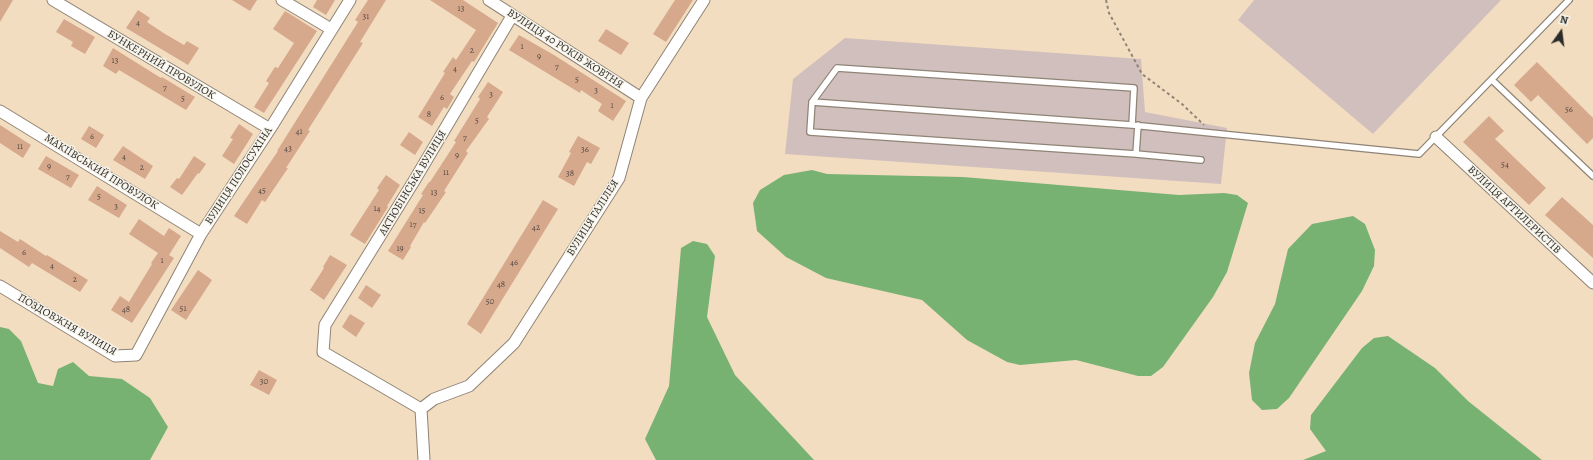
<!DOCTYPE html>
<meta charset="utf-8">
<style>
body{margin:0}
#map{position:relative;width:1593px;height:460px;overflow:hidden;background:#f3ddc0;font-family:Alegreya,serif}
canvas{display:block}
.north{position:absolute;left:1541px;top:12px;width:40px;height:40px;-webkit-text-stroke:3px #f7f3e8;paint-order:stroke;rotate:14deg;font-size:11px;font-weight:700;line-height:16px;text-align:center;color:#2b2b2b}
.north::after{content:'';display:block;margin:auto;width:14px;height:18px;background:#2b2b2b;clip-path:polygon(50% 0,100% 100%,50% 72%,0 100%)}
</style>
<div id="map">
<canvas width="1593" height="460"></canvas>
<div class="north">N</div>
</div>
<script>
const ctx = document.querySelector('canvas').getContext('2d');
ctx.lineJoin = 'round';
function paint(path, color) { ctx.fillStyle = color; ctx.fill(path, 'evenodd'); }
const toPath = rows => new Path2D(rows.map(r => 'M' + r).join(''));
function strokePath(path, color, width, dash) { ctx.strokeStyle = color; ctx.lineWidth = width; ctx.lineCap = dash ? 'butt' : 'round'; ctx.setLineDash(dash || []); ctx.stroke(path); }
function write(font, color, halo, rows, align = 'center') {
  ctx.font = font + ' Alegreya,serif'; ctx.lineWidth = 3; ctx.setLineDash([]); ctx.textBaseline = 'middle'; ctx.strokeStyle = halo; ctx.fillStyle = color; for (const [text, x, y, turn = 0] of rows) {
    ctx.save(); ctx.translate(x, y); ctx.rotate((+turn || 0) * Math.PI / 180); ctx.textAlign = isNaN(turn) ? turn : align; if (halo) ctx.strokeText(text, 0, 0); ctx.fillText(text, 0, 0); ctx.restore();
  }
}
paint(toPath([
 [1254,0,1501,0,1373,134,1238,20],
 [845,38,1141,59,1145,112,1227,128,1221,184,785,154,793,79]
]), '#d1bfbd');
paint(toPath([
 [812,170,827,174,963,177,1179,195,1224,193,1237,195,1248,203,1227,272,1213,297,1163,367,1151,376,1138,376,1076,360,1020,365,1007,362,967,340,922,300,826,278,786,257,757,231,753,203,760,190,784,175],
 [1353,216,1365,224,1375,250,1374,266,1362,291,1289,398,1277,409,1262,410,1252,400,1249,373,1255,343,1275,304,1288,249,1312,224],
 [693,241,707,244,715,256,707,317,735,375,814,460,656,460,645,439,669,386,681,248],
 [0,327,9,329,21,341,38,383,53,386,58,369,73,362,89,376,122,379,150,398,168,427,150,460,0,460],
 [1388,336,1435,368,1468,401,1542,460,1303,460,1326,451,1310,429,1311,415,1362,348,1374,338]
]), '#78b272');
paint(toPath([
 [0,0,13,0,0,22],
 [232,0,257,0,250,11],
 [317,0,335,0,326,15,313,7],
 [368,0,386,0,360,42,363,43,308,130,310,131,286,168,288,168,265,202,262,200,247,224,234,216,278,151,277,151,358,22,355,20],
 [430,0,463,0,498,23,474,62,472,61,450,94,454,97,447,109,444,107,432,126,418,117,445,73,443,72,453,57,456,60,476,30],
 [675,0,693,0,666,42,653,34],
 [138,10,150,18,147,22,165,34,184,45,187,41,199,48,188,65,126,28],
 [285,11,317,31,264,113,254,107,269,83,266,81,275,67,278,68,294,43,273,29],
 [64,19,95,37,85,54,71,46,73,42,56,32],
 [606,29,629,43,621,55,598,41],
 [519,35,554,55,626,101,613,121,598,111,602,104,581,90,580,93,509,50],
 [113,48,161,78,162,77,195,97,186,110,119,70,116,74,103,66],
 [1537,62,1593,118,1593,138,1587,144,1538,95,1531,102,1514,85],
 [488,82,503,92,487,117,489,119,486,123,466,151,468,153,444,191,446,192,425,223,424,222,410,246,411,247,403,260,388,251,423,195,421,194,429,182,430,182,456,142,454,141,480,99,478,97],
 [1489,116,1504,131,1495,139,1546,188,1529,205,1463,142],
 [239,124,253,134,234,164,222,156,233,139,230,138],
 [0,125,31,145,23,158,0,143],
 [89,126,104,135,96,148,81,139],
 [409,132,423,142,415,155,400,145],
 [578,136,600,148,591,164,587,162,574,186,558,177,571,153,569,152],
 [123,146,153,166,145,179,113,160],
 [46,156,79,175,71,188,38,169],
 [194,156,206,164,199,174,198,173,182,195,170,187,177,178,179,179],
 [386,175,400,185,387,206,388,207,365,244,350,235,379,190,377,188],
 [97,186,127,205,119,218,88,200],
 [1562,197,1593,225,1593,258,1545,215],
 [543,200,558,209,481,334,467,324],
 [139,219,164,236,169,228,181,236,169,255,174,258,132,323,111,310,120,296,129,302,152,264,151,263,158,253,129,234],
 [0,231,18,242,20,239,46,256,47,255,88,280,80,292,32,263,29,267,0,248],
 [330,255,347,265,324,300,310,290,324,268,323,267],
 [198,270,212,280,186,320,171,310],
 [366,285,381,295,372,308,358,298],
 [350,314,365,323,356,337,342,327],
 [259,370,277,380,269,395,250,385]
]), '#d6a88c');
const lane = toPath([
 [1492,80,1593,176],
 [812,102,1132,125,1419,154,1569,0],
 [1132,125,1134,88,837,68,812,102,810,132,1136,154,1201,160],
 [1136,154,1138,125]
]);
const street = toPath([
 [53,0,270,129],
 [282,0,331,29],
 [489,0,641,98],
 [0,111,201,234],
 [1436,137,1593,283],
 [0,286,115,356,136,355,201,234,270,129,350,0],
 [421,409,323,352,325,325,414,181,512,16],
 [424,460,421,409,434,399,469,386,514,343,619,178,641,98,704,0]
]);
strokePath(lane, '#8f8476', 8);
strokePath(street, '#8f8476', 13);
strokePath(toPath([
 [1106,0,1109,13,1142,74,1182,104,1204,125]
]), '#8f8476', 2, [3, 3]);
strokePath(lane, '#fff', 5.5);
strokePath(street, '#fff', 11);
write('9px', '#564a43', null, [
 ["13",461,9],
 ["31",366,17],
 ["4",138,23],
 ["1",522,47],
 ["2",472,51],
 ["9",539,57],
 ["13",115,61],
 ["7",557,67],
 ["4",455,69],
 ["5",577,80],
 ["7",165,88],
 ["3",596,91],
 ["3",491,95],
 ["6",442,98],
 ["5",183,99],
 ["1",612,106],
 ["56",1569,110],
 ["8",429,115],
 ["5",477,121],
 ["41",299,132],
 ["6",92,137],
 ["7",465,138],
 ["11",20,147],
 ["43",288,149],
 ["36",585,150],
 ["9",457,156],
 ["4",124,157],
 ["54",1505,165],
 ["9",49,167],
 ["2",142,168],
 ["11",446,173],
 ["38",570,174],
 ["7",68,177],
 ["45",262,191],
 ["13",434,193],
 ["5",99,197],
 ["3",116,207],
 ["14",377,209],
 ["15",422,211],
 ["17",413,225],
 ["42",536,228],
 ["19",400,249],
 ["6",24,253],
 ["1",162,261],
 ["46",514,263],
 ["4",52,266],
 ["2",75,280],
 ["48",501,285],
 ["50",490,302],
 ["51",183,309],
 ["48",126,310],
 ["30",264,382]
]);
write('11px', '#2b2b2b', '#f7f3e8', [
 ["ВУЛИЦЯ 40 РОКІВ ЖОВТНЯ",565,49,33],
 ["БУНКЕРНИЙ ПРОВУЛОК",161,65,31],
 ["МАКІЇВСЬКИЙ ПРОВУЛОК",101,172,32],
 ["ВУЛИЦЯ ПОЛОСУХІНА",239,176,-57],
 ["АКТЮБІНСЬКА ВУЛИЦЯ",413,183,-59],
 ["ВУЛИЦЯ АРТИЛЕРИСТІВ",1514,210,43],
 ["ВУЛИЦЯ ГАЛІЛЕЯ",593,218,-58],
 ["ПОЗДОВЖНЯ ВУЛИЦЯ",67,325,30]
]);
</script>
